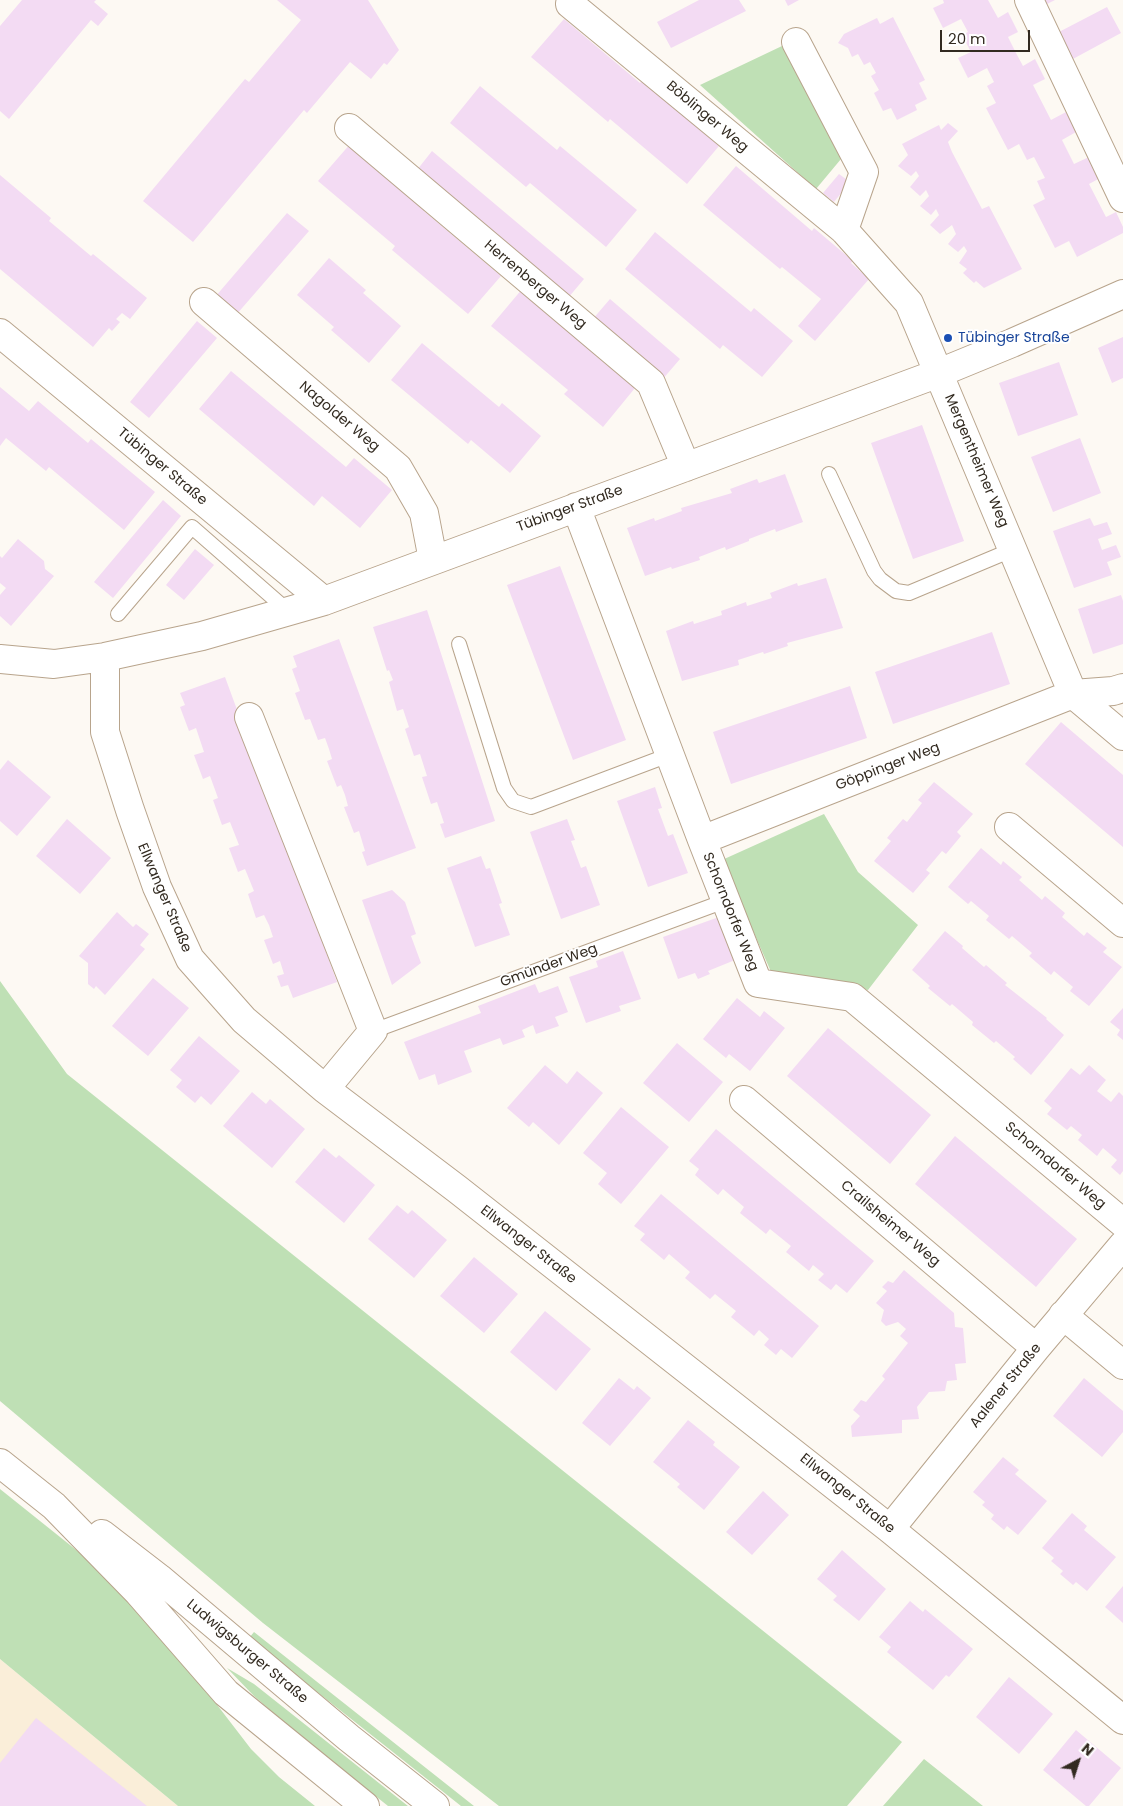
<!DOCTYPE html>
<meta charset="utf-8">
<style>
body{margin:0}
#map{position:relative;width:1123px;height:1806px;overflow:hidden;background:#fdf9f3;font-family:Poppins,sans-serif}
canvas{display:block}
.north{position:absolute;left:1053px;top:1736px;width:50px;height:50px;-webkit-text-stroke:4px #fff;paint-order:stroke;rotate:40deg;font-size:14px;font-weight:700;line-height:20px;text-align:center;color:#322a20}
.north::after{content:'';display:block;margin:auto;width:18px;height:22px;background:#322a20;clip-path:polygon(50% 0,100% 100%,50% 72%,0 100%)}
.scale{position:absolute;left:940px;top:30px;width:90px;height:22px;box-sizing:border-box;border:2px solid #322a20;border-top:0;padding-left:6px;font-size:15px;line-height:18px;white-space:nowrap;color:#322a20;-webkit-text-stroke:4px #fff;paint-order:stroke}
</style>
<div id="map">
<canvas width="1123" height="1806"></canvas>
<div class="north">N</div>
<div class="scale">20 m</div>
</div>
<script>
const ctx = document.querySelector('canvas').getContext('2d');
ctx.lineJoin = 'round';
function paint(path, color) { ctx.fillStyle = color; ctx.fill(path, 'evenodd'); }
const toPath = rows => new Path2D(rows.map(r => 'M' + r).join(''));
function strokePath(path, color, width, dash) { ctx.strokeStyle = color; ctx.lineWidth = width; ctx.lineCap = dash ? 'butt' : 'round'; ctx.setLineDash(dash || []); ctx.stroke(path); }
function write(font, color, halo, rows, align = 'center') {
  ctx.font = font + ' Poppins,sans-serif'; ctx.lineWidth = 4; ctx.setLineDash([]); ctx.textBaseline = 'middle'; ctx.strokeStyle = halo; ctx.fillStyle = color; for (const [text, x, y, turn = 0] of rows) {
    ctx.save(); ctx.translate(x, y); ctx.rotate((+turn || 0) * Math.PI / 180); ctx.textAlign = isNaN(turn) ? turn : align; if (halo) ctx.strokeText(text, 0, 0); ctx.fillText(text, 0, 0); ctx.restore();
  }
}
paint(toPath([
 [0,1659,178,1806,0,1806]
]), '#faeed9');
paint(toPath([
 [782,46,841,159,816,189,700,85],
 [824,814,858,872,918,925,868,990,772,974,722,860],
 [0,981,67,1074,902,1742,847,1806,499,1806,263,1623,0,1401],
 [0,1489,80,1553,158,1628,251,1749,279,1777,315,1806,178,1806,0,1659],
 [254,1632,474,1806,461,1806,249,1638],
 [227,1668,254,1684,408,1806,388,1806,298,1734,254,1696],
 [924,1759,983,1806,883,1806]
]), '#bfe0b5');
paint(toPath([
 [22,0,96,0,94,2,108,14,98,26,91,20,9,119,0,111,0,26],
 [277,0,368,0,399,50,387,65,384,63,371,79,350,62,307,113,304,110,193,242,143,201,245,79,249,82,301,20],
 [699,0,739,0,746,11,671,48,657,22],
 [785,0,799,0,788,6],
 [943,0,988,0,998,18,1008,12,1018,32,1008,37,1016,53,1023,66,1035,59,1045,79,1033,85,1051,120,1066,112,1076,132,1062,140,1074,164,1089,157,1100,178,1089,184,1106,217,1116,212,1123,227,1123,233,1077,257,1069,241,1055,248,1033,205,1045,199,1037,181,1045,178,1034,157,1027,160,1019,144,1008,150,986,108,996,103,987,86,994,82,987,68,968,78,958,58,971,52,962,35,968,32,961,19,943,28,933,8,944,3],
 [1042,0,1055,0,1045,5],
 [1107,7,1121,33,1071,60,1057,33],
 [893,17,925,80,919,83,927,99,915,105,917,110,897,120,891,108,883,111,874,93,879,90,871,76,876,73,870,62,864,65,858,54,852,57,848,48,838,43,844,34,877,18,880,24],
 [564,19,640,83,642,81,719,146,687,184,610,119,608,122,531,57],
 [480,86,557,150,560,146,637,210,606,247,530,183,526,187,450,123],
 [948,123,958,131,948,142,952,152,982,209,989,206,1022,269,984,288,976,281,974,283,963,273,967,269,959,263,967,251,964,246,958,252,948,244,956,234,952,225,940,234,930,225,939,215,936,209,931,215,920,206,929,196,926,190,920,196,910,187,919,176,916,171,911,176,898,166,908,155,902,144,939,125,941,130],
 [351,143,427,208,424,211,501,276,468,314,392,250,395,246,318,181],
 [432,151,584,279,568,298,417,170],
 [736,166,812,231,814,228,853,261,851,263,869,279,815,341,798,326,821,299,782,267,780,269,703,205],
 [839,174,850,182,834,202,823,193],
 [0,175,51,218,49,221,91,256,93,254,147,298,130,319,122,313,116,319,120,322,112,331,109,328,93,347,0,269],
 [287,213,309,231,236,315,215,297],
 [655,232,751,312,754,308,793,341,762,377,723,345,720,349,625,269],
 [329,258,366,290,363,293,401,326,369,363,331,330,334,327,297,295],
 [523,288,600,352,596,356,635,388,603,427,564,394,568,390,491,326],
 [610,299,680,359,662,380,592,320],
 [197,321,217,338,149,418,130,402],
 [1123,337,1123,378,1112,383,1098,348],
 [422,343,499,407,502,403,541,436,510,473,471,440,468,444,391,380],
 [1059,362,1078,415,1018,436,999,383],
 [231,371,346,467,354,458,392,490,360,528,322,496,314,506,199,409],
 [0,387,29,411,38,401,88,443,91,439,155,492,124,530,49,467,46,471,6,438,0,446],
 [922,425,964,541,913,559,871,443],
 [1080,438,1101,493,1053,512,1031,457],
 [785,474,803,522,776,532,775,529,749,539,749,541,726,550,725,547,699,557,700,560,672,569,671,567,645,576,627,528,654,518,655,521,682,511,681,508,732,493,730,489,757,479,759,483],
 [163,500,181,516,113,598,94,582],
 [1090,518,1094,526,1107,522,1112,534,1098,539,1102,550,1116,545,1121,557,1107,562,1112,575,1074,588,1053,531],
 [18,539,44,561,45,569,54,576,11,626,0,616,0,595,6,588,0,583,0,556,2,558],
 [195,549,214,565,184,600,166,585],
 [560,566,626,740,573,760,507,585],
 [826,578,843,628,787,643,788,646,764,654,763,652,738,660,739,665,682,681,666,631,693,621,694,624,722,615,721,611,746,602,747,606,772,598,770,593,797,583,798,586],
 [1121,595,1123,601,1123,644,1093,654,1078,609],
 [427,610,495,821,445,838,440,824,444,823,437,802,431,804,422,777,427,776,420,754,414,756,405,729,409,727,403,709,397,711,389,682,393,680,389,670,387,671,373,627],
 [992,632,1010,684,893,724,875,672],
 [339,639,416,848,367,866,362,852,365,851,359,831,354,833,344,807,348,806,345,795,341,785,337,787,327,761,332,759,329,749,325,738,318,740,310,719,305,720,295,693,300,691,292,669,297,667,293,656],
 [225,677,337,982,293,998,288,985,281,987,277,976,284,974,280,961,273,964,264,940,273,937,269,925,264,915,256,918,248,894,254,891,245,869,238,872,229,848,239,845,230,822,222,825,213,800,218,798,210,776,203,779,194,755,204,752,196,728,189,731,180,707,185,705,180,693],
 [850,686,867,738,731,784,713,732],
 [1061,722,1123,775,1123,847,1025,764],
 [8,760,51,797,17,836,0,821,0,770],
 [934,782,973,814,957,832,961,836,946,854,942,851,926,870,930,873,913,893,874,861,891,841,887,838,903,819,907,822,922,803,918,800],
 [655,787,662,808,658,809,668,836,673,834,688,873,648,887,617,801],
 [67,819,111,858,80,894,36,856],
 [567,819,575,840,571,841,581,868,586,866,600,905,561,919,530,832],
 [981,848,1001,865,1003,861,1022,877,1019,880,1042,900,1045,896,1065,913,1062,917,1084,936,1087,932,1107,948,1103,952,1122,967,1089,1006,1070,991,1073,987,1054,971,1051,975,1029,956,1032,953,1012,936,1009,939,986,920,989,916,971,901,968,904,948,887],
 [481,856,486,869,490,868,502,903,499,904,510,935,475,947,447,868],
 [392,890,405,902,416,934,411,936,421,963,392,985,362,900],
 [117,912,133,927,136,924,149,934,140,945,145,949,105,995,96,986,94,989,88,984,88,963,79,956],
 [719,917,735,960,708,971,710,974,698,979,695,973,678,979,663,937],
 [945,931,963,946,962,948,984,967,986,965,1007,983,1005,985,1047,1018,1046,1019,1064,1035,1031,1075,1013,1059,1015,1057,996,1041,994,1043,972,1025,973,1022,952,1004,950,1006,928,988,930,986,912,970],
 [623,951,641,999,619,1006,621,1011,586,1023,569,977,598,967,596,961],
 [153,978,189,1008,148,1056,112,1026],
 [535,984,539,993,558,986,568,1012,555,1017,559,1026,536,1034,533,1025,522,1030,525,1037,503,1045,500,1038,464,1051,472,1072,438,1085,435,1074,419,1080,404,1042,481,1013,478,1006],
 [737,998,760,1017,764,1011,785,1028,750,1071,729,1054,726,1058,703,1039],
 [1123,1008,1123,1040,1117,1035,1120,1030,1110,1022],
 [828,1028,931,1115,890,1164,787,1076],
 [199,1036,240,1071,211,1105,201,1096,195,1103,176,1087,182,1080,170,1070],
 [677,1043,723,1082,689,1122,643,1083],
 [545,1065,567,1084,577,1071,603,1093,559,1145,533,1122,529,1127,507,1108],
 [1089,1065,1106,1080,1097,1091,1111,1102,1119,1092,1123,1096,1123,1171,1120,1175,1111,1167,1117,1160,1103,1148,1097,1156,1078,1140,1082,1135,1071,1126,1067,1130,1047,1114,1052,1108,1044,1101,1071,1068,1080,1075],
 [252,1092,266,1104,270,1099,305,1129,272,1168,223,1126],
 [621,1107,669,1147,621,1204,598,1184,607,1173,583,1153],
 [716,1129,874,1261,847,1293,836,1284,831,1290,818,1280,824,1274,813,1265,809,1271,786,1252,791,1246,770,1229,766,1234,740,1213,744,1207,723,1189,718,1195,695,1175,699,1169,689,1161],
 [955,1136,1077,1239,1036,1287,915,1184],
 [324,1148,336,1158,339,1155,375,1185,344,1223,295,1182],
 [661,1194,819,1326,792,1358,781,1349,776,1355,764,1345,769,1339,759,1330,754,1336,731,1317,736,1311,715,1294,710,1299,685,1278,690,1272,669,1254,664,1260,640,1240,645,1234,634,1226],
 [397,1205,408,1214,412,1210,447,1240,414,1278,368,1239],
 [474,1257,518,1294,484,1333,440,1296],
 [904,1270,954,1313,955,1327,963,1328,966,1363,955,1364,957,1380,947,1381,945,1391,929,1392,917,1407,919,1419,902,1420,902,1433,852,1437,851,1426,860,1416,853,1410,861,1400,866,1402,885,1379,882,1376,908,1343,900,1336,906,1329,898,1322,886,1326,881,1321,884,1310,876,1303,887,1291,882,1287,888,1281,893,1283],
 [545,1311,591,1349,556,1391,510,1352],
 [619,1378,634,1390,637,1386,651,1398,610,1446,582,1423],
 [1084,1378,1123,1411,1123,1432,1102,1457,1053,1416],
 [688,1420,715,1442,713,1445,740,1467,704,1510,677,1487,680,1484,653,1462],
 [1003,1457,1019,1470,1015,1474,1047,1501,1018,1535,1007,1526,1004,1530,991,1519,994,1515,982,1505,985,1502,973,1492],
 [763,1491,789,1515,752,1555,726,1532],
 [1072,1513,1087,1526,1084,1530,1116,1557,1087,1591,1076,1582,1073,1585,1060,1574,1063,1571,1051,1561,1054,1558,1042,1548],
 [842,1550,886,1589,859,1621,833,1600,837,1596,817,1579],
 [1123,1586,1123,1623,1105,1607],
 [910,1601,923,1612,925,1609,973,1649,949,1677,946,1675,933,1690,887,1652,891,1647,879,1637],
 [1009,1677,1053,1714,1019,1754,976,1717],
 [36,1718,147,1806,0,1806,0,1763],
 [1076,1730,1121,1768,1089,1806,1086,1806,1043,1770]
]), '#f3dbf3');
const lane = toPath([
 [829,474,874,571,880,579,896,591,909,593,1014,549],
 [118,614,192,527,288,611],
 [459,644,504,788,513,801,531,807,669,755],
 [373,1031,725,901]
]);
const street = toPath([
 [1029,0,1123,198],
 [570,4,844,230,909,303,1073,694,1113,691,1123,688],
 [796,42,864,172,844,230],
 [349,128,651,383,686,467],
 [204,302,398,468,424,513,433,560],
 [0,333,324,601],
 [576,507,702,840,758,983,852,997,1123,1223],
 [105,657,105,732,130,810,157,887,190,959,244,1020,325,1089,457,1189,890,1529,1123,1720],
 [0,659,54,664,105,657,202,636,324,601,939,373,1012,343,1123,294],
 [249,717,373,1031,325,1089],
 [1009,827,1123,923],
 [702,840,1073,694,1123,736],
 [744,1100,1036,1348],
 [1063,1315,1123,1365],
 [890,1529,1036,1348,1123,1245]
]);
const secondary = toPath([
 [0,1463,54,1506,138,1592,226,1693,365,1806],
 [102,1534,159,1578,349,1738,435,1806]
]);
strokePath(lane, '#b8a48c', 16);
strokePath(street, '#b8a48c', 30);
strokePath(secondary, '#b8a48c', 30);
strokePath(lane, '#fff', 14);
strokePath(street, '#fff', 28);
strokePath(secondary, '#fff', 28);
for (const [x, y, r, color] of [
 [948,338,5,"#1a4fb4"]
]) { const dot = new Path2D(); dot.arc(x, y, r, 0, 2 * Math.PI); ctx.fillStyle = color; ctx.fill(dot); strokePath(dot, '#fff', 2); }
write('14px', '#322a20', '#fff', [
 ["Böblinger Weg",707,117,40],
 ["Herrenberger Weg",535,285,40],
 ["Nagolder Weg",339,417,40],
 ["Mergentheimer Weg",976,461,67],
 ["Tübinger Straße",162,467,40],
 ["Tübinger Straße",570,509,-20],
 ["Göppinger Weg",888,767,-21],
 ["Ellwanger Straße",164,898,67],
 ["Schorndorfer Weg",730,912,68],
 ["Gmünder Weg",549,966,-20],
 ["Schorndorfer Weg",1055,1166,40],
 ["Crailsheimer Weg",890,1224,40],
 ["Ellwanger Straße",528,1245,38],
 ["Aalener Straße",1006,1386,-51],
 ["Ellwanger Straße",847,1494,39],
 ["Ludwigsburger Straße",247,1652,40]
]);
write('14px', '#164399', '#fff', [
 ["Tübinger Straße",958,338]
], 'left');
</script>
